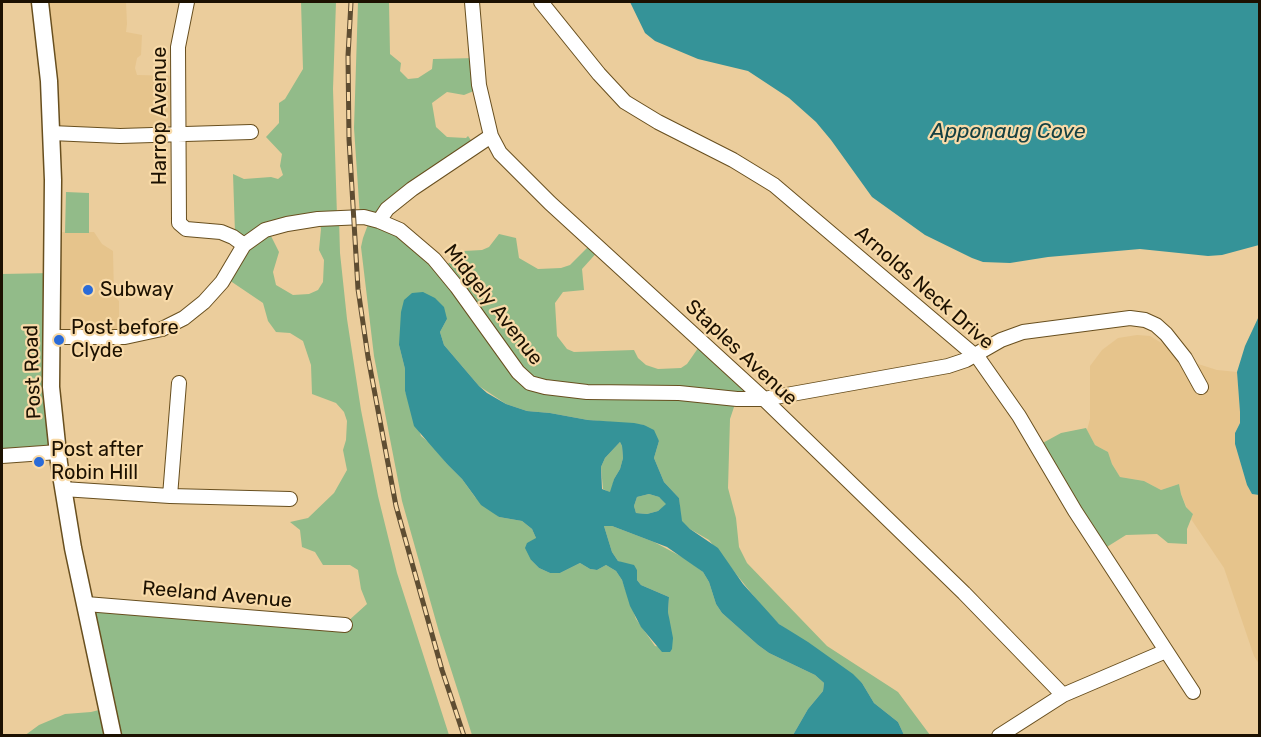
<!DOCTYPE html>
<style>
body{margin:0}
#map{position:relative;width:1261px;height:737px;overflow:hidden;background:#ebcd9c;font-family:Rubik,sans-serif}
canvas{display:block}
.frame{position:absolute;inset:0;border:3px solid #1c1101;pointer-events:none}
</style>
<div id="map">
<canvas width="1261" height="737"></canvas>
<div class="frame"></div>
</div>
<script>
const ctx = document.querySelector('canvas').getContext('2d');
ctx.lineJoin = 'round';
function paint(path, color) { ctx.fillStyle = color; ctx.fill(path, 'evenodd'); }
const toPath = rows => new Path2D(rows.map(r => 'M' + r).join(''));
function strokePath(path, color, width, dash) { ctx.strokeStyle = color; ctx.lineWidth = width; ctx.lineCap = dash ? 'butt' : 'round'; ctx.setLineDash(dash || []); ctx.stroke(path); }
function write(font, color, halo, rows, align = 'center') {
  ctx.font = font + ' Rubik,sans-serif'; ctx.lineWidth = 4.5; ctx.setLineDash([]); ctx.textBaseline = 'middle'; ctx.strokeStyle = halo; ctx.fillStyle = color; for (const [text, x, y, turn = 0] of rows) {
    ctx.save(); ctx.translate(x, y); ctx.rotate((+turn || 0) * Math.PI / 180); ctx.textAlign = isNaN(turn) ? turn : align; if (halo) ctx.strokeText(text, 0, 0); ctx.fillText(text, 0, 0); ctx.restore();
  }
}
paint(toPath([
 [41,2,126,2,127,24,126,32,142,35,141,55,137,58,135,68,137,75,178,76,178,135,53,133],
 [54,232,94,232,102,244,113,251,114,296,119,301,119,325,152,323,156,330,53,336],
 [1137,335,1150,336,1195,363,1217,370,1237,372,1240,412,1240,423,1235,433,1235,444,1247,485,1252,494,1259,495,1259,664,1254,656,1224,568,1191,519,1193,514,1187,508,1181,494,1179,484,1161,490,1144,481,1120,477,1112,464,1108,452,1095,445,1087,430,1090,419,1090,366,1102,350,1118,338]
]), '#e6c48c');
paint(toPath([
 [301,2,336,2,333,89,337,216,339,218,340,253,347,319,361,410,378,496,397,573,449,735,24,736,39,725,65,714,91,712,107,708,87,603,346,623,367,604,361,589,358,570,350,565,323,565,315,552,302,547,300,530,290,522,308,518,334,493,347,470,343,450,346,440,347,421,344,412,336,403,312,394,311,365,303,341,290,333,276,332,268,321,263,303,226,278,244,244,235,233,233,174,244,179,271,177,278,179,283,175,280,166,282,154,266,137,279,123,279,103,285,99,303,69],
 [319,218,321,229,319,250,324,260,323,282,318,290,309,294,293,295,276,285,273,272,279,252,268,230],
 [358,2,389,2,390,54,401,63,400,71,408,79,418,78,432,69,433,59,476,58,481,88,464,95,447,92,432,103,436,127,447,137,466,138,468,136,475,146,383,214,444,267,464,251,482,250,489,247,499,234,516,238,519,258,538,269,561,268,570,265,594,241,600,249,582,269,584,290,563,292,555,303,557,336,567,349,574,352,634,350,638,358,646,365,658,369,681,368,687,364,703,341,761,397,736,401,730,419,728,488,736,518,739,547,747,563,827,646,898,692,930,735,904,735,898,722,874,703,862,683,779,624,764,609,709,540,690,529,681,521,679,498,664,482,654,458,659,441,644,425,588,420,550,413,527,411,506,404,479,386,444,345,440,332,447,319,399,345,405,369,405,391,421,436,431,444,447,464,462,479,475,497,499,517,522,521,532,529,536,538,531,560,539,568,550,573,560,573,580,563,590,569,597,570,606,565,616,571,622,580,636,619,655,646,672,649,668,612,669,597,641,585,637,580,637,570,618,561,612,552,604,526,612,526,654,542,686,559,703,572,709,582,716,604,722,613,758,645,769,653,815,675,824,683,823,691,808,709,793,735,472,735,439,632,402,501,374,356,361,247,363,238,370,219,360,217,354,128],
 [66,192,89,193,89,233,65,233],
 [52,273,58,451,2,457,2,274],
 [1086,428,1095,445,1108,452,1112,464,1120,477,1144,481,1161,490,1179,484,1181,494,1186,507,1193,514,1187,529,1187,544,1168,543,1157,534,1126,535,1102,550,1039,445,1061,433],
 [620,442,622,446,623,458,620,469,614,479,611,493,603,489,601,467,605,458],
 [649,494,659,497,667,504,658,511,647,514,636,513,634,506,637,497]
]), '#92bb89');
paint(toPath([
 [630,2,1259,2,1259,245,1222,255,1208,256,1140,249,1048,257,1010,263,983,262,972,258,925,235,872,197,831,140,816,122,789,98,748,71,698,59,655,41,645,33],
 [423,292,435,298,444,307,447,319,440,332,444,345,479,386,487,393,506,404,527,411,550,413,588,420,634,423,644,425,654,430,659,441,654,458,664,482,679,498,682,521,690,529,718,548,743,584,779,624,808,642,853,674,862,683,874,703,898,722,904,735,793,735,808,709,823,691,824,683,815,675,769,653,758,645,722,613,716,604,709,582,703,572,667,547,612,526,604,526,612,552,618,561,634,565,637,570,637,580,641,585,669,597,668,612,673,638,672,649,670,652,662,652,641,627,630,606,622,580,616,571,606,565,597,570,590,569,580,563,560,573,550,573,539,568,531,560,525,548,527,543,536,538,532,529,522,521,499,517,481,505,462,479,447,464,414,426,405,391,405,369,399,345,401,312,404,300,412,293],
 [620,442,622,446,623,458,620,469,614,479,610,492,602,489,601,467,605,458],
 [649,494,659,497,666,504,658,511,647,514,636,513,634,506,637,497],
 [1259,316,1259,495,1252,494,1247,485,1235,444,1235,433,1240,423,1240,412,1237,372,1245,346]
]), '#359398');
const minor = toPath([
 [187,2,178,47,179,223,186,229,221,232,233,237,244,245],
 [472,2,479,85,491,136,500,153,550,203,764,399,964,593,1063,695],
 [541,2,599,74,625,102,658,122,733,160,774,185,979,359,1019,416,1075,511,1193,692],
 [51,133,120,136,251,132],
 [379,221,387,209,412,189,491,136],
 [51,337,125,337,162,329,184,318,204,302,222,282,244,245,265,230,287,224,318,219,364,217,379,221,400,230,434,259,457,287,518,372,530,383,545,387,587,392,679,393,737,399,764,399,948,366,966,360,1001,340,1023,332,1130,318,1145,320,1156,325,1166,334,1185,358,1201,387],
 [2,456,58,452],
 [63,489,170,496,290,499],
 [170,496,179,383],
 [86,604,345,625],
 [999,736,1063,695,1166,651]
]);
const major = toPath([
 [40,2,49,81,53,180,51,387,59,463,73,548,113,736]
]);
strokePath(minor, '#684f1f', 16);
strokePath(major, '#684f1f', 19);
strokePath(minor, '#fff', 14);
strokePath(major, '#fff', 16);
const rail = toPath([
 [351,2,348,56,349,139,358,289,368,357,396,506,442,670,464,736]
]);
strokePath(rail, '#5e4d32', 5);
strokePath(rail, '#f8daa8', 3, [9]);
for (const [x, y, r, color] of [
 [88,290,6,"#2a6bd8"],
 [59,340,6,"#2a6bd8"],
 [39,462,6,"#2a6bd8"]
]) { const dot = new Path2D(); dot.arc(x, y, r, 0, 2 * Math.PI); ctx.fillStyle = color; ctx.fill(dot); strokePath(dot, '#f8daa8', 2); }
write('20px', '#1c1101', '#f8daa8', [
 ["Harrop Avenue",160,116,-90],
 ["Arnolds Neck Drive",924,288,41],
 ["Midgely Avenue",493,305,52],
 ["Staples Avenue",741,353,43],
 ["Post Road",33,372,-92],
 ["Reeland Avenue",217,595,5]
]);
write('20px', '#1c1101', '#f8daa8', [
 ["Subway",100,290],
 ["Post before",71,328],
 ["Clyde",71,351],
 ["Post after",51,450],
 ["Robin Hill",51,473]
], 'left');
write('italic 21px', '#164042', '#f8daa8', [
 ["Apponaug Cove",1008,132]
]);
</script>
